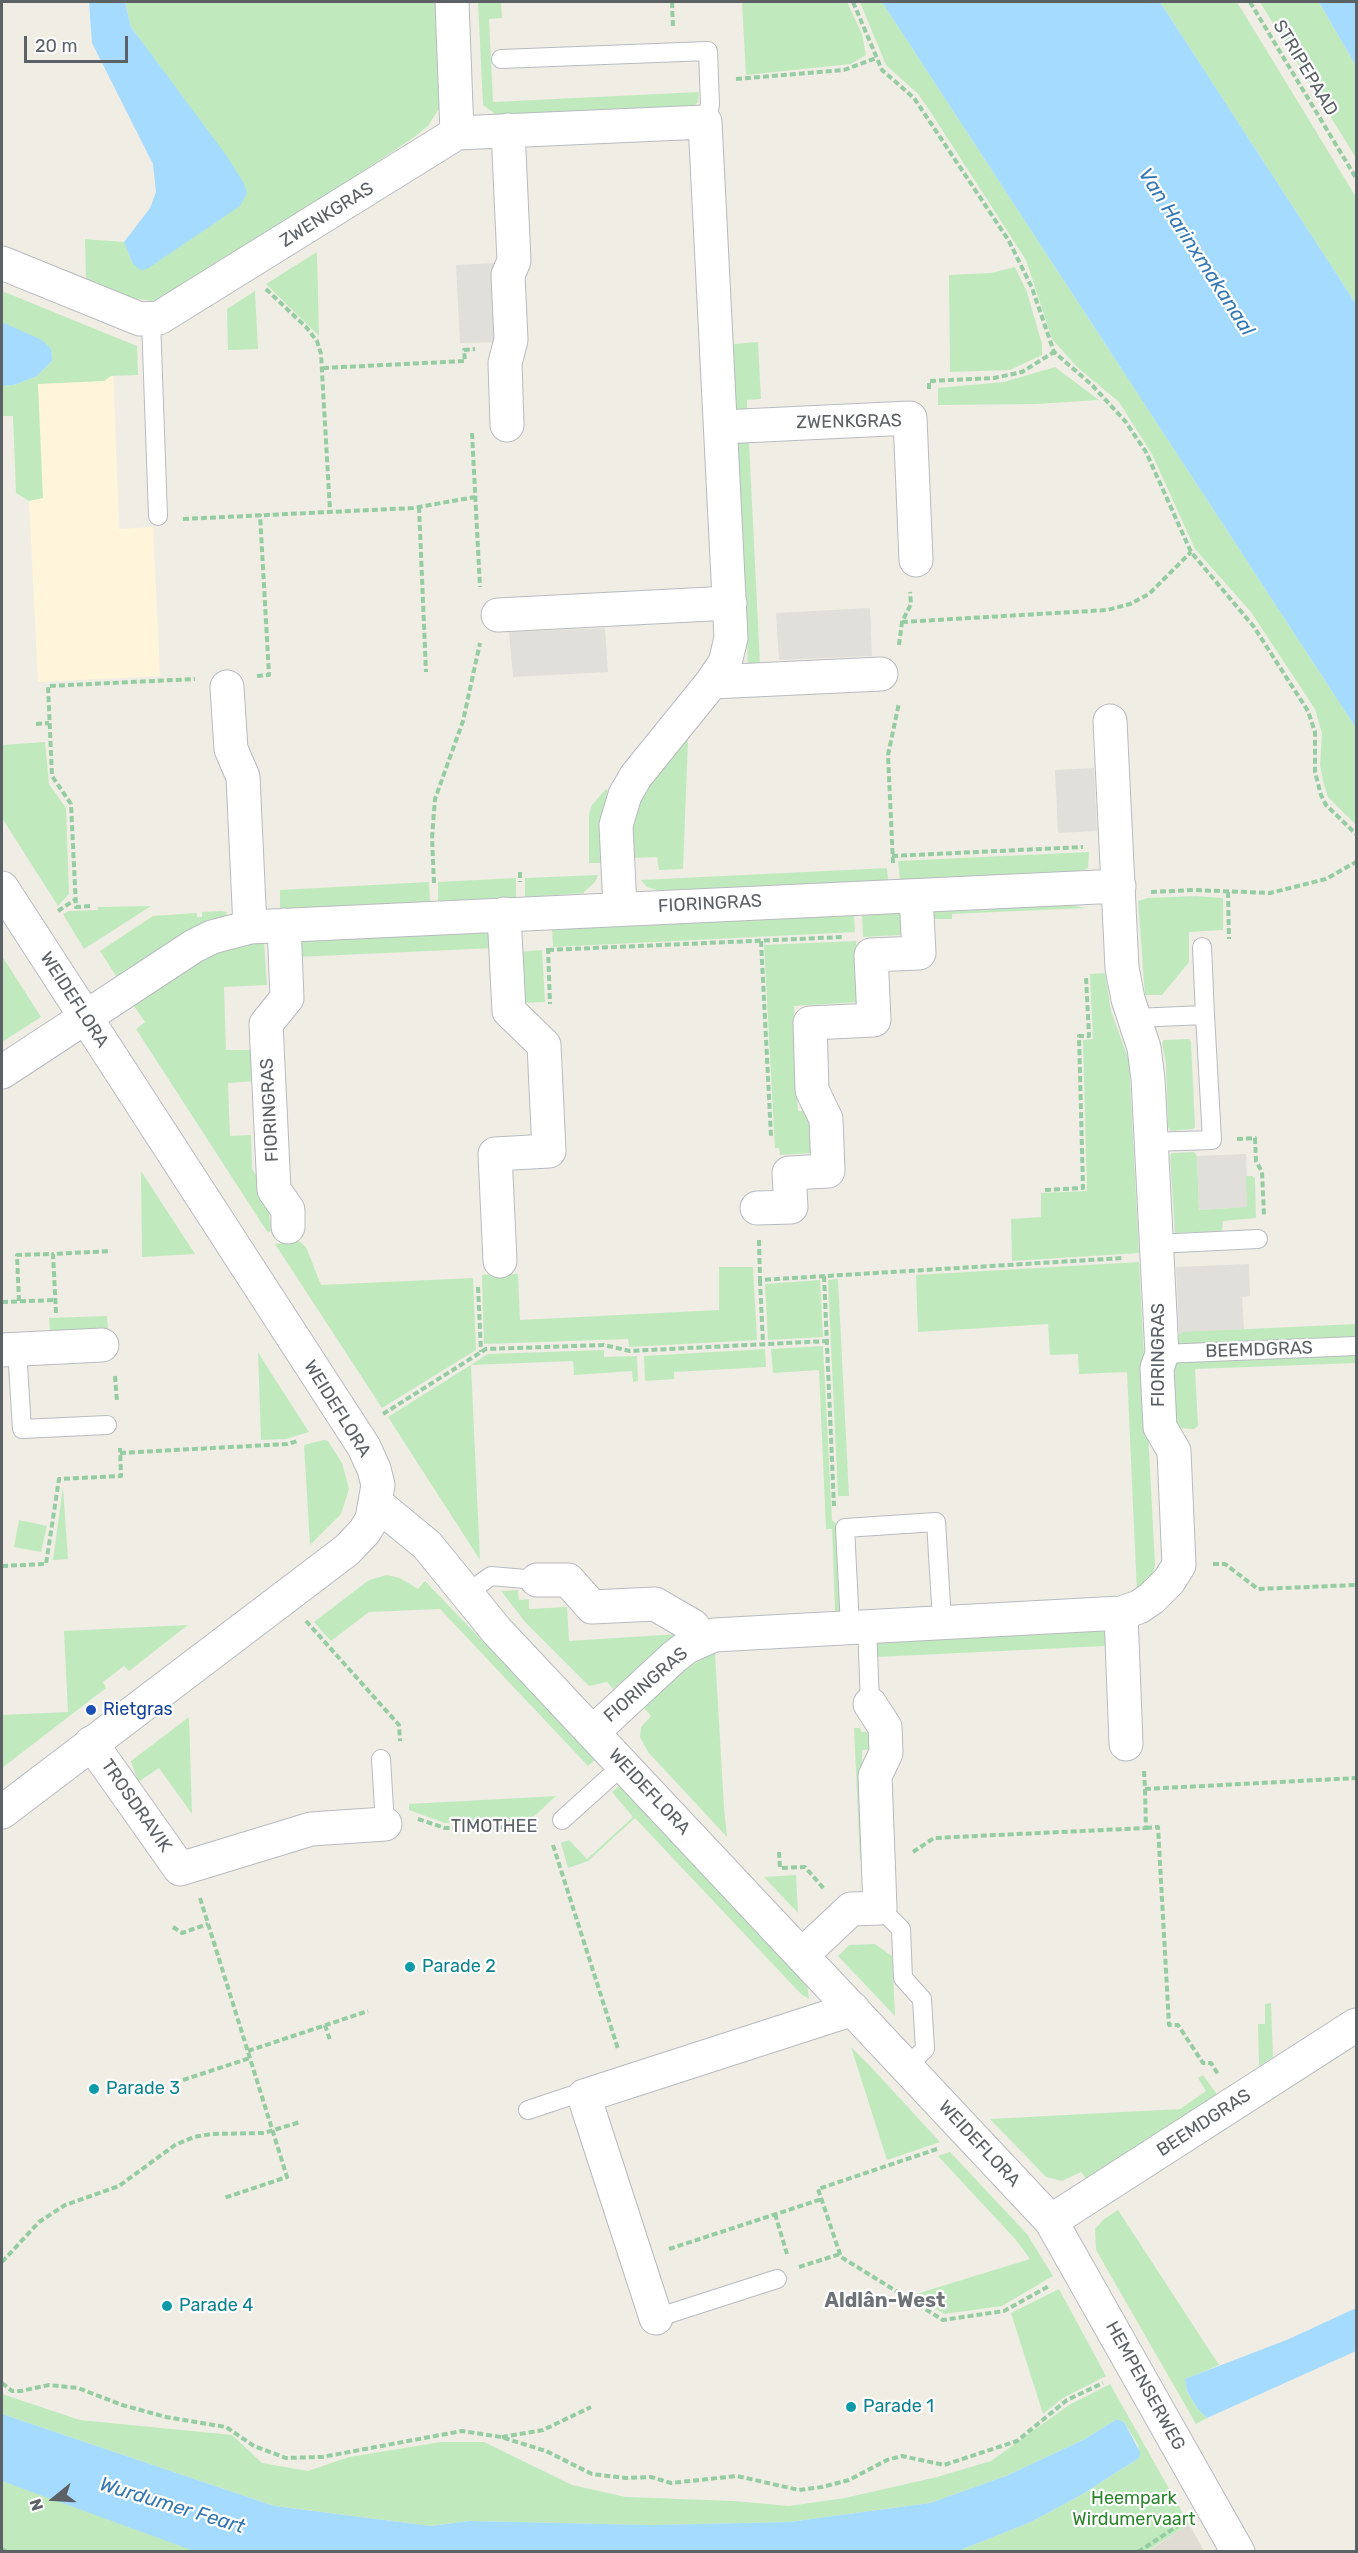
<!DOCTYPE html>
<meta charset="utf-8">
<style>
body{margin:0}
#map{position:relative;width:1358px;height:2553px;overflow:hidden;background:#f0ede4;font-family:Rubik,sans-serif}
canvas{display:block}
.frame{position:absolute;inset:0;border:3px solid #5c6166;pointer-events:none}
.north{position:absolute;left:24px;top:2469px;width:60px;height:60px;-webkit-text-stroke:4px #fff;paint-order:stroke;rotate:252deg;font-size:16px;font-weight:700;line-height:24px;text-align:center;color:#5c6166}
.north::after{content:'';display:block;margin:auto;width:21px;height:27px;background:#5c6166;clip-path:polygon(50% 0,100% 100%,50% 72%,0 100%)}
.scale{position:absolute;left:24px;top:36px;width:104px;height:27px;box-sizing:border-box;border:3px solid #5c6166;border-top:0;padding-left:8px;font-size:18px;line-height:21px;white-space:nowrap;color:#5c6166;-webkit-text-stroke:4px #fff;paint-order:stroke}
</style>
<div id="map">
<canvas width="1358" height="2553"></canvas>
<div class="frame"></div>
<div class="north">N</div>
<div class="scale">20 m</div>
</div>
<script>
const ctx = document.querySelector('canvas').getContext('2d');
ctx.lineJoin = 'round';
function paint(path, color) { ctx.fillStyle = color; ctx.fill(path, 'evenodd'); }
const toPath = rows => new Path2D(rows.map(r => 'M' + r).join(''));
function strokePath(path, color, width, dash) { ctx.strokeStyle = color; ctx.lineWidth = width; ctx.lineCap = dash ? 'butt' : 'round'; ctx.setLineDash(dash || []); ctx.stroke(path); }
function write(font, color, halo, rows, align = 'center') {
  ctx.font = font + ' Rubik,sans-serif'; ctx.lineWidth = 4.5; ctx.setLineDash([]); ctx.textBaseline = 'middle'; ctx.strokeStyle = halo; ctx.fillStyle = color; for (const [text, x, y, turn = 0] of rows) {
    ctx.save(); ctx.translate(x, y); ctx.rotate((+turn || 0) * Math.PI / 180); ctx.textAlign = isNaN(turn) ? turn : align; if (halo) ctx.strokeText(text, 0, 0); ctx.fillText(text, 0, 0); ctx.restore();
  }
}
paint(toPath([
 [113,363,119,529,153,527,160,676,38,682,23,382]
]), '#fff5da');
paint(toPath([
 [498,263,501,342,460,343,456,265],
 [870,608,872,656,779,660,776,613],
 [605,628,608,672,513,677,509,632],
 [1094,768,1097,831,1058,833,1055,770],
 [1246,1154,1248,1207,1199,1210,1197,1156],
 [1249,1264,1250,1296,1242,1297,1244,1329,1179,1334,1176,1267]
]), '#e1dfd9');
paint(toPath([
 [1189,2524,1204,2551,1147,2552]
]), '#e0dcd3');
paint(toPath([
 [125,2,436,2,440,107,428,126,413,138,269,233,166,297,152,301,126,297,86,281,85,239,124,242,133,264,244,183,131,27],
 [478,2,501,2,502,18,489,19,493,102,699,92,698,102,694,106,506,115,495,114,483,105],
 [742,2,847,2,862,34,866,55,851,64,746,75],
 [860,2,882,2,1356,728,1356,825,1328,797,1323,781,1320,765,1322,734,1315,709,1251,612,1195,549,1152,454,1119,402,1077,367,1052,339,1026,260,930,111,918,94,886,65],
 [1160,2,1237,2,1356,197,1356,304],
 [1260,2,1319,2,1356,66,1356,158],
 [317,252,319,336,266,284],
 [1015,267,1027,292,1042,344,1042,355,1010,370,950,372,949,275,991,273],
 [2,291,137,346,138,375,111,376,104,381,38,384,43,498,29,501,16,493,13,416,2,416,2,386,14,385,37,376,52,361,4,323,2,324],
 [255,291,258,349,228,350,227,309],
 [758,342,761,399,747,400,747,410,736,411,733,344],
 [1055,367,1099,400,1037,404,938,405,938,388,1004,382],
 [738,442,749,442,760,665,748,666],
 [688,739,683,869,659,870,657,857,634,858,633,825,643,794],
 [45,742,49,784,66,808,69,894,58,906,2,818,2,745],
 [606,789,608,791,601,820,601,863,589,863,589,814,592,805],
 [1089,852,1088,868,1082,871,900,880,898,861],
 [887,868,888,880,660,891,647,887,641,880],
 [598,875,595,882,583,893,525,897,525,878],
 [516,878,516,898,438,901,438,882],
 [429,882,430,902,280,909,280,890],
 [1196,896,1223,898,1223,930,1189,932,1189,962,1162,995,1145,995,1138,901,1148,898],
 [1070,905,1086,908,952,914,952,919,933,919,933,911],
 [151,906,84,949,63,914,69,911,98,910,98,907],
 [221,911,227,912,226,916,213,920,118,979,100,951,153,916,197,913,197,917,202,917,202,912],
 [900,913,901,935,863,937,862,914],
 [854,915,855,932,553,947,552,927],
 [493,930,494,948,298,957,297,940],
 [856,941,859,1002,794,1006,798,1111,808,1111,811,1153,780,1155,779,1148,775,1148,764,945],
 [264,942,267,985,224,987,226,1050,255,1050,257,1081,228,1083,230,1136,251,1135,252,1169,267,1192,271,1231,268,1233,136,1029,145,1022,134,1006,207,957,236,946],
 [542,950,545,1002,520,1003,518,952],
 [2,956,41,1017,2,1042],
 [1105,973,1111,1011,1129,1061,1139,1253,1012,1261,1011,1219,1041,1217,1041,1193,1087,1191,1083,1040,1093,1039,1090,974],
 [1164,1040,1189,1039,1191,1042,1195,1127,1193,1129,1171,1131,1168,1127,1166,1063,1162,1043],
 [1194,1152,1197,1156,1199,1210,1247,1207,1246,1176,1252,1176,1255,1178,1256,1218,1223,1221,1222,1231,1175,1233,1170,1156,1172,1153],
 [141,1171,195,1254,142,1257],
 [299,1241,306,1247,321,1285,473,1278,476,1350,382,1408,275,1244],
 [1139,1262,1155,1564,1152,1579,1137,1593,1127,1372,1079,1374,1078,1354,1050,1355,1048,1324,918,1332,916,1275],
 [719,1267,753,1267,757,1340,629,1347,628,1339,484,1344,482,1275,518,1274,520,1320,719,1310],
 [838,1279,849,1496,838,1496,828,1280],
 [820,1280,823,1337,768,1340,765,1284],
 [107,1316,108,1329,50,1332,49,1318],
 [1356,1324,1356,1338,1179,1345,1179,1334,1183,1332],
 [823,1346,832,1520,840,1528,844,1612,835,1612,832,1529,826,1529,819,1370,773,1373,771,1349],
 [765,1349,766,1367,674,1372,674,1379,645,1381,644,1356],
 [604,1350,604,1357,637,1356,638,1381,633,1382,632,1371,574,1375,573,1361,471,1365,480,1560,388,1417,488,1354],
 [258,1352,271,1373,309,1432,286,1439,261,1440],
 [1356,1355,1356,1363,1195,1369,1198,1426,1194,1429,1177,1428,1172,1364,1175,1362],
 [324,1440,328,1441,342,1463,349,1489,341,1514,310,1545,304,1445],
 [63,1487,68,1559,53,1560],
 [19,1520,47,1526,41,1552,14,1547],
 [387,1575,400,1578,418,1589,425,1581,596,1759,588,1766,440,1609,369,1612,331,1641,314,1622,369,1580],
 [518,1590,519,1600,529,1599,529,1609,567,1607,569,1641,678,1634,613,1689,607,1682,589,1686,526,1623,501,1591],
 [188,1625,129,1671,124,1666,103,1682,106,1688,2,1768,2,1715,68,1712,64,1631],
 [1109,1630,1109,1715,1105,1646,877,1657,876,1641],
 [715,1653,724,1808,727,1837,648,1752,640,1737,641,1727,651,1716,644,1708,686,1668],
 [189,1717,192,1814,159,1768,138,1782,131,1761],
 [854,1728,860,1728,861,1732,874,1732,875,1749,862,1750,864,1860,860,1860],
 [620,1785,807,1984,809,1999,801,1994,635,1818,588,1861,568,1868,561,1843,569,1840,587,1859,633,1817,612,1792],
 [556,1796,529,1821,445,1823,409,1810,409,1804],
 [796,1875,798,1913,764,1877],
 [875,1944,892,1956,895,2016,838,1956,849,1945],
 [1271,2003,1273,2057,1259,2066,1258,2024,1265,2024,1265,2004],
 [851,2047,871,2067,940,2142,887,2160],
 [1203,2075,1216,2093,1216,2097,1087,2180,1081,2172,1062,2181,1046,2177,990,2119,1180,2109,1206,2091,1198,2078],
 [950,2152,1027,2234,1053,2276,1002,2306,944,2314,913,2295,1030,2259,1016,2240,938,2156],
 [1118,2210,1219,2365,1185,2380,1187,2392,1197,2408,1207,2418,1196,2424,1096,2250,1095,2229,1104,2219],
 [1059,2289,1106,2376,1063,2398,1043,2414,1011,2313],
 [1110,2384,1189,2524,1147,2551,958,2551,1031,2522,1081,2495,1139,2458,1138,2445,1124,2422,1117,2419,1085,2439,1006,2476,930,2503,789,2522,650,2525,469,2521,431,2526,274,2506,2,2414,2,2394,80,2420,232,2435,262,2463,308,2471,349,2457,441,2442,484,2442,572,2485,626,2497,734,2501,789,2506,845,2498,937,2477,991,2461,1069,2405],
 [2,2481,40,2493,197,2551,2,2551]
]), '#c0eabe');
paint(toPath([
 [89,2,125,2,131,27,226,155,244,183,247,193,240,206,147,269,140,270,133,264,124,242,150,208,156,192,153,164,92,43],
 [882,2,1160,2,1356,304,1356,728],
 [1319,2,1356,2,1356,66],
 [4,323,42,340,51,349,52,361,37,376,14,385,2,386,2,324],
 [1356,2308,1356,2351,1207,2418,1197,2408,1187,2391,1185,2379,1289,2339],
 [2,2414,274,2506,431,2526,469,2521,650,2525,789,2522,930,2503,1006,2476,1085,2439,1117,2419,1124,2422,1140,2452,1139,2458,1081,2495,1031,2522,958,2551,197,2552,2,2481]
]), '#a5dbff');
const service = toPath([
 [501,59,708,51,710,105,705,122],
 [151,320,158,516],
 [1202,947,1205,1015],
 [1134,1018,1205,1015,1212,1140,1151,1142],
 [1156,1244,1258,1239],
 [17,1349,22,1429,107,1425],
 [1162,1354,1356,1346],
 [467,1593,491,1576,537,1580],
 [867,1625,870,1704],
 [850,1626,845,1528,936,1522,942,1621],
 [381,1759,385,1824],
 [562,1820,623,1765],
 [880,1908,901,1929,903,1978,922,1999,925,2049,907,2066],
 [528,2110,570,2096,584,2096],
 [656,2318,777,2279]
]);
const minor = toPath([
 [452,2,457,133],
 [2,263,140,319,159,318,457,133,705,122,731,638,725,663,712,682,636,776,625,795,616,825,620,908],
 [507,425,505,363,511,340,508,275,514,261,508,130],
 [721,427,910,418,916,560],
 [498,615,730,603],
 [712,682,881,674],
 [227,687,231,749,243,777,250,927],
 [284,925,287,998,266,1024,274,1190,288,1210,288,1227],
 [2,1072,194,946,212,937,250,927,1119,886],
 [757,1208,791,1207,789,1173,828,1171,826,1119,812,1090,810,1023,874,1020,871,955,919,953,916,896],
 [500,1261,495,1154,549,1151,544,1045,509,1011,504,914],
 [2,1350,102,1345],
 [376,1503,427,1545,497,1631,1051,2221,1238,2552],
 [537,1580,568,1580,592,1607,655,1604,693,1626,700,1640],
 [1121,1613,1126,1744],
 [593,1732,674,1657,687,1647,714,1635,1121,1613,1139,1607,1152,1598,1169,1581,1179,1565,1174,1451,1160,1427,1157,1368,1162,1354,1148,1079,1144,1048,1128,999,1122,968,1110,721],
 [91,1743,180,1869,311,1829,385,1824],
 [802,1955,851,1909,880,1908,875,1776,886,1753,885,1727,870,1704],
 [1051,2221,1356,2025],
 [656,2318,584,2096,853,2009]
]);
const tertiary = toPath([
 [2,888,364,1447,374,1469,378,1485,372,1519,365,1531,347,1550,2,1812]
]);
strokePath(service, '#b7bbbf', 20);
strokePath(minor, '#b7bbbf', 35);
strokePath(tertiary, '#b7bbbf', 35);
strokePath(toPath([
 [672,2,673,28],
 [853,2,882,70,914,98,1009,241,1032,288,1054,352,1092,385,1125,421,1146,452,1191,552,1254,627,1308,711,1315,732,1315,772,1321,795,1326,805,1356,834],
 [1250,2,1356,178],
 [736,79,844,70,876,58],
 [266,289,306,327,317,341,321,354,330,511],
 [323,368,465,361,464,350,475,349],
 [929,389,929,381,994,378,1022,372,1054,352],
 [472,433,480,587],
 [419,507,426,672],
 [183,519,413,508,475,497],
 [902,622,1107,610,1130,604,1149,594,1191,552],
 [899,645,902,622,911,604,910,592],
 [257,676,269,675,260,514],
 [36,724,49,723],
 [892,856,1083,847],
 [893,863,888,755,899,703],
 [520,872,520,882],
 [434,883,432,838,435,799,463,721,480,643],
 [1151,892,1194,890,1270,893,1326,879,1356,862],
 [1228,892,1229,939],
 [90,906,76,907,71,804,52,776,48,686,195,679],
 [58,911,76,899],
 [761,941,771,1136],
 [548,948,550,1004],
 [548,950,843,937],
 [1237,1139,1255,1138,1256,1161,1262,1172,1264,1215],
 [1045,1190,1083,1188,1079,1036,1089,1036,1086,977],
 [759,1240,760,1280,1123,1258],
 [824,1276,834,1506],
 [760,1280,763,1344],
 [478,1287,481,1352],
 [19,1301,17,1255,53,1254],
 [2,1302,55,1300],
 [56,1313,53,1254,111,1251],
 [115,1376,117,1402],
 [383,1414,486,1349,604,1345,630,1351,827,1341],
 [120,1453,287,1444,298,1441],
 [1213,1564,1225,1564,1258,1589,1356,1585],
 [2,1566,46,1564,59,1479,121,1476,120,1448],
 [306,1621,399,1725,400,1741],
 [1144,1771,1145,1789,1356,1778],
 [418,1819,445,1828,538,1827],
 [1146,1828,1158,1827,1169,2025,1178,2025,1203,2063,1211,2063,1218,2074],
 [553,1845,618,2049],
 [779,1852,780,1868,805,1867,825,1890],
 [913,1852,934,1838,1146,1828,1145,1789],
 [200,1898,287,2177,224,2198],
 [173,1927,182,1933,208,1924],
 [325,2025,330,2040],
 [248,2051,368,2011],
 [183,2080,250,2058],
 [937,2149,818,2189,841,2257,943,2320,1004,2311,1049,2286],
 [775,2214,787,2254],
 [669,2249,822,2199],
 [2,2262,39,2222,65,2205,119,2186,175,2145,194,2137,212,2134,264,2133,300,2122],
 [799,2267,840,2254],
 [2,2383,12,2391,21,2391,49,2385,78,2388,122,2405,166,2417,226,2427,254,2446,286,2458,322,2457,462,2431,501,2437,546,2451,592,2474,626,2478,651,2477,671,2483,737,2476,799,2490,822,2487,849,2480,887,2460,902,2456,944,2465,1017,2441,1067,2400,1103,2383],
 [502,2437,543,2430,591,2407],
 [2,2549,7,2552],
 [1138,2552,1182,2523]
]), '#96cca3', 4, [6, 3]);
strokePath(service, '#fff', 18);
strokePath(minor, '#fff', 33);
strokePath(tertiary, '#fff', 33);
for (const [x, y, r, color] of [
 [91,1710,6,"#1a4fb4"],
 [410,1967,6,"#0f9aa8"],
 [94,2089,6,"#0f9aa8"],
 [167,2306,6,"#0f9aa8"],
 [851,2407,6,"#0f9aa8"]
]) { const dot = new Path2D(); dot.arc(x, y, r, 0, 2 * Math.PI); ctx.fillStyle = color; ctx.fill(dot); strokePath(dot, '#fff', 2); }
write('18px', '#5c6166', '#fff', [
 ["STRIPEPAAD",1305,68,59],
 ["ZWENKGRAS",327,215,-32],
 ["ZWENKGRAS",849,422,-1],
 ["FIORINGRAS",710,904,-3],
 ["WEIDEFLORA",74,1000,57],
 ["FIORINGRAS",270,1110,-93],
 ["BEEMDGRAS",1259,1350,-2],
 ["FIORINGRAS",1159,1355,-90],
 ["WEIDEFLORA",337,1409,58],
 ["FIORINGRAS",646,1685,-41],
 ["WEIDEFLORA",649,1792,47],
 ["TROSDRAVIK",136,1806,55],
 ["TIMOTHEE",494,1827],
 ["BEEMDGRAS",1204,2123,-33],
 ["WEIDEFLORA",979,2144,47],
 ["HEMPENSERWEG",1145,2386,61]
]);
write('18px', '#164399', '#fff', [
 ["Rietgras",103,1710]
], 'left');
write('18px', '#0d838f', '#fff', [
 ["Parade 2",422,1967],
 ["Parade 3",106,2089],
 ["Parade 4",179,2306],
 ["Parade 1",863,2407]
], 'left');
write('18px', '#2c852d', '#fff', [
 ["Heempark",1134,2499],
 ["Wirdumervaart",1134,2520]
]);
write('italic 20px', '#3577b2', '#fff', [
 ["Van Harinxmakanaal",1196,252,57],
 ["Wurdumer Feart",172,2506,17]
]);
write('bold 20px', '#6d7378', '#fff', [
 ["Aldlân-West",885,2301]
]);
</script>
